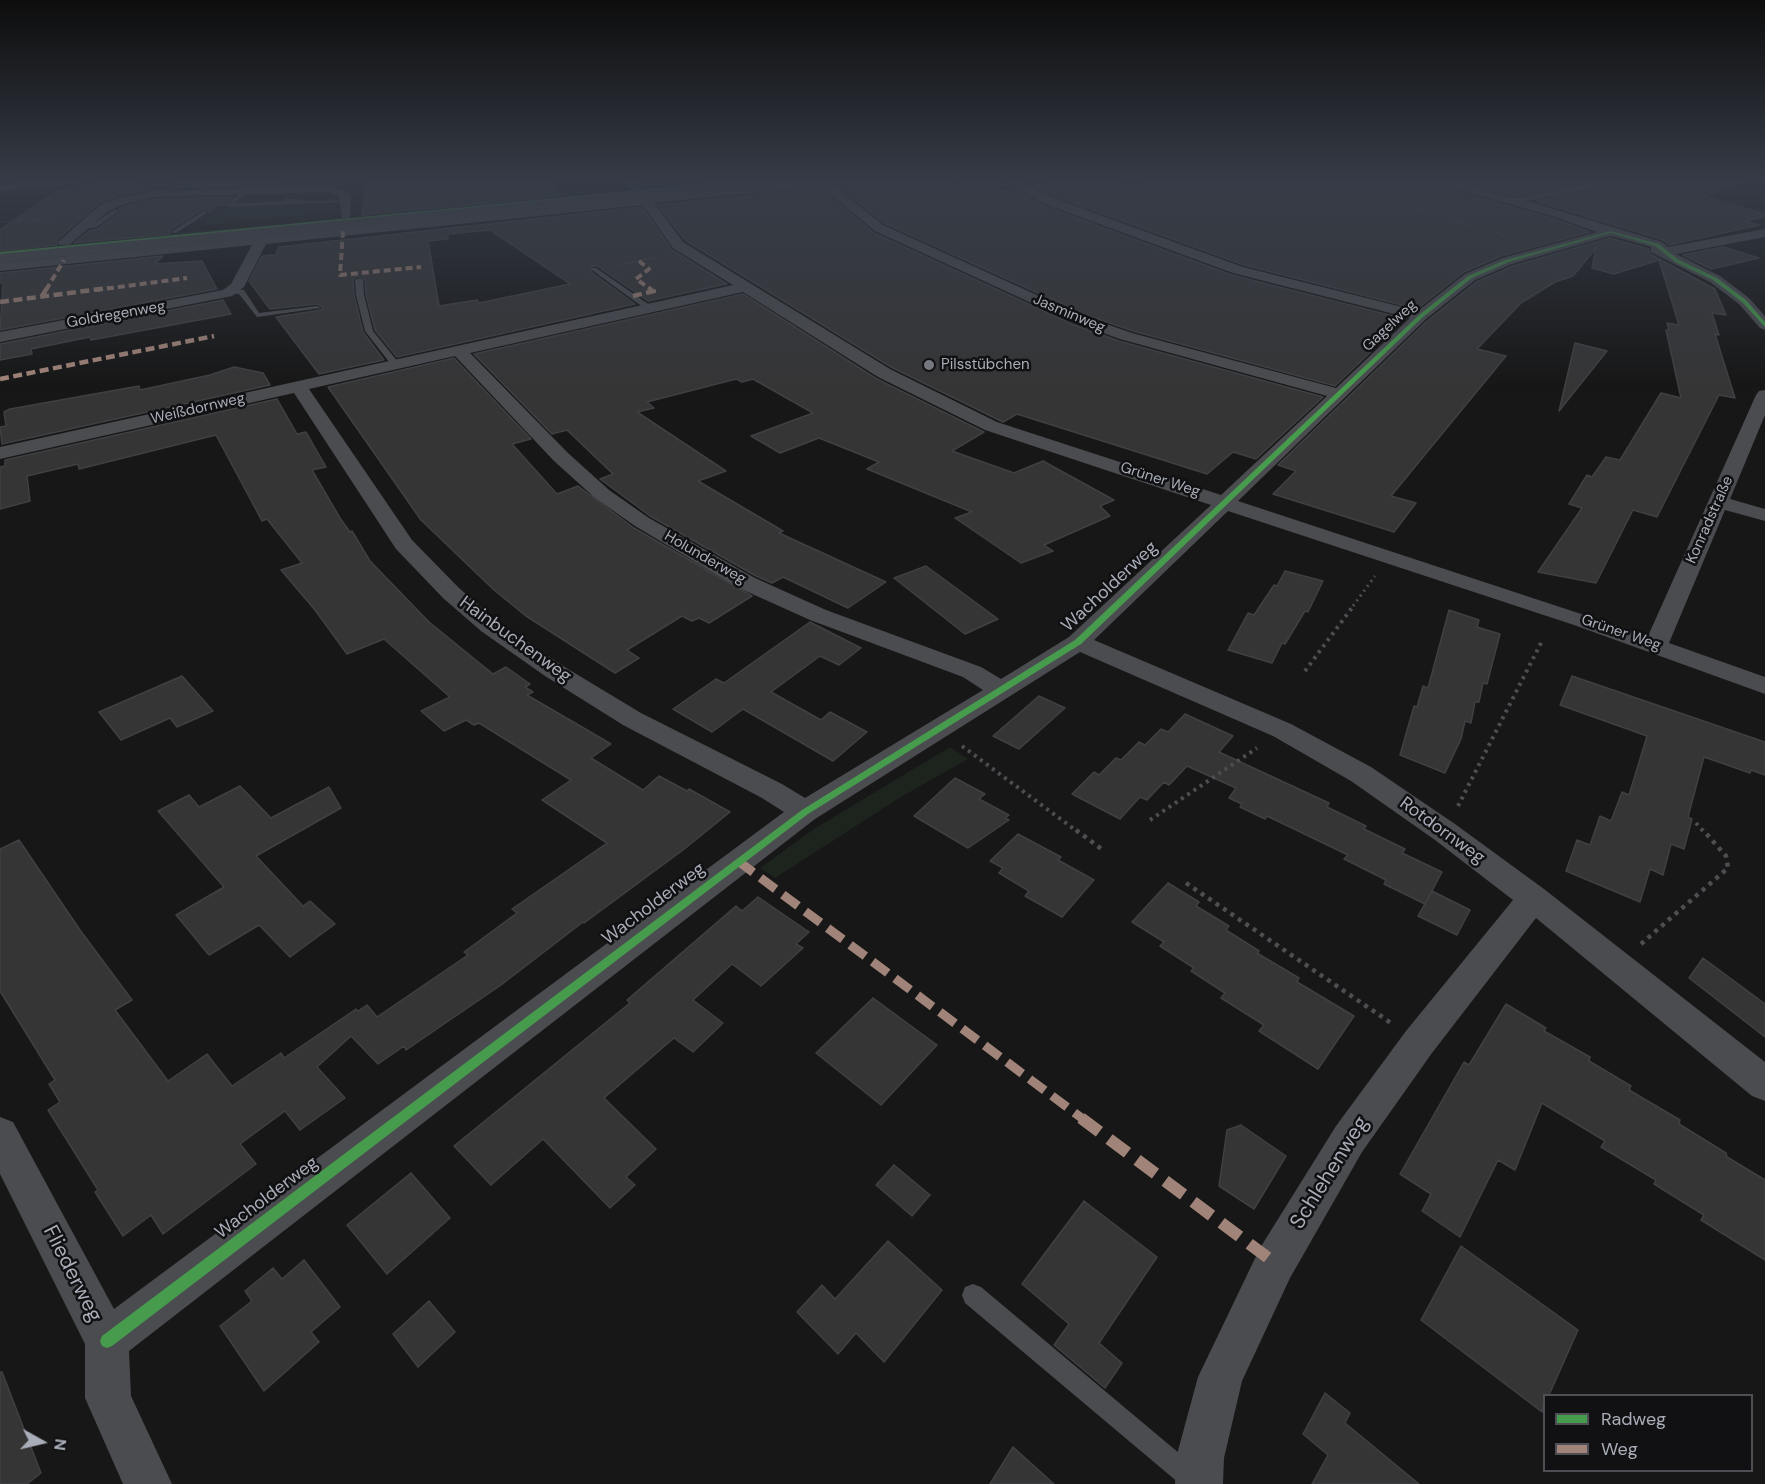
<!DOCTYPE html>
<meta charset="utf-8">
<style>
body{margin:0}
#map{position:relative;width:1765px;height:1484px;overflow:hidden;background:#171717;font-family:"DM Sans",sans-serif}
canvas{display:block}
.legend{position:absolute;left:1543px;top:1394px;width:210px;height:78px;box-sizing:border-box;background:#111113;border:2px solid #4d4f55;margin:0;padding:8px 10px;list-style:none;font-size:18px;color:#a8adb8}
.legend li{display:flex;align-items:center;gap:12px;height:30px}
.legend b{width:30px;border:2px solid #4d4f55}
.north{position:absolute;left:12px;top:1412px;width:60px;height:60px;-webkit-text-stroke:4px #111113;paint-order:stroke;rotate:98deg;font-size:16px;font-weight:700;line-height:24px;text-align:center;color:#a8adb8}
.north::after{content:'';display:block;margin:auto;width:21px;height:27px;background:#a8adb8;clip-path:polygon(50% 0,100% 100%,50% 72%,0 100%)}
</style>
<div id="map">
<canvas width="1765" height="1484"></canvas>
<ul class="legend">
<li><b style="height:8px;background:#469c4c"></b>Radweg</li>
<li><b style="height:8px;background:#a18479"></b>Weg</li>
</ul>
<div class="north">N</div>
</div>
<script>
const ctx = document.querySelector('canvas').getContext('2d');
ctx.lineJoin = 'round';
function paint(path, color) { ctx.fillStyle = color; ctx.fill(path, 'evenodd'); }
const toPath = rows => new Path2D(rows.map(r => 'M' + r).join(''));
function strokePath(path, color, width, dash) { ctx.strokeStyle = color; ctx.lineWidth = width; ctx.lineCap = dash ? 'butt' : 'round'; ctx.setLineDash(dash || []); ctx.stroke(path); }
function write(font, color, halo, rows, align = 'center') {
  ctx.font = font + ' "DM Sans",sans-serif'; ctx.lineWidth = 5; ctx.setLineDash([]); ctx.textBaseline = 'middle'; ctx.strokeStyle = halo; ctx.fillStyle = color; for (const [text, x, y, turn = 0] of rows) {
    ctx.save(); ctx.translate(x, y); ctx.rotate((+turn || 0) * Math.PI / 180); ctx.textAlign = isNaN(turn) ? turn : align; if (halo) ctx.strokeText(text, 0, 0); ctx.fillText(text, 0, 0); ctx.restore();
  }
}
paint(toPath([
 [336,204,337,209,329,213,202,226,206,220,217,211,230,207],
 [340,218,340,219,63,246,65,244],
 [950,747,968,759,901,797,775,878,760,868,814,829]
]), '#1d241e');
const building = toPath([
 [120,180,131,180,134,184,149,190,117,196,99,203,57,240,57,245,0,251,0,230,58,190,120,180],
 [183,180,279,180,279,185,172,188,183,180],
 [367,180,476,180,484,193,490,192,486,180,550,180,562,196,362,215,367,180],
 [878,180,944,180,951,185,1002,180,998,192,1015,189,1044,206,1232,275,1405,319,1335,386,1133,331,1084,314,884,223,838,186,878,180],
 [1079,180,1088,184,1111,181,1126,187,1155,183,1156,180,1428,180,1430,184,1555,219,1590,232,1501,256,1464,272,1417,309,1244,265,1054,196,1035,186,1079,180],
 [1453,180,1596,180,1515,196,1453,180],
 [1628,180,1740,180,1740,183,1704,196,1765,214,1765,217,1745,221,1759,225,1669,245,1663,240,1536,201,1621,185,1628,180],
 [820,188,874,233,1072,324,1119,341,1323,397,1256,459,1233,452,1207,474,1017,414,1003,422,891,367,685,240,658,205,820,188],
 [232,197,225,205,217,205,209,212,204,208,170,230,170,234,74,243,89,231,98,229,120,213,119,209,126,206,155,199,232,197],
 [642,207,672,250,727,284,648,301,597,266,592,266,591,272,635,304,397,357,375,330,366,295,365,280,358,276,353,280,354,295,363,332,384,360,319,374,276,317,321,310,323,307,317,304,270,309,249,281,262,256,275,255,279,247,642,207],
 [490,230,570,284,479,303,477,300,439,306,428,241,448,239,448,234,490,230],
 [1610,238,1649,249,1650,254,1715,289,1726,315,1712,313,1719,335,1715,334,1735,398,1719,395,1657,517,1633,510,1596,583,1538,572,1582,508,1569,504,1587,475,1592,477,1606,457,1620,460,1661,393,1681,398,1666,330,1669,330,1667,323,1679,325,1659,260,1614,274,1592,268,1596,248,1573,276,1555,282,1521,303,1477,349,1506,356,1391,496,1416,503,1394,532,1273,494,1296,471,1278,465,1427,321,1476,282,1513,266,1610,238],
 [1723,247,1759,258,1711,269,1683,255,1723,247],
 [163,256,155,264,202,261,217,289,0,330,3,283,0,283,0,273,163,256],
 [743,294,877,379,984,432,952,451,1014,473,1043,461,1114,500,1100,506,1110,516,1044,545,1053,551,1021,563,955,518,972,512,867,469,879,462,819,438,780,453,751,436,813,413,753,379,742,382,737,379,732,380,647,402,654,408,637,412,726,471,698,481,783,531,779,533,886,582,848,608,783,577,772,583,756,576,650,516,600,479,613,474,567,430,552,434,474,354,743,294],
 [223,300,231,314,91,340,90,337,31,349,32,354,0,360,0,344,223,300],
 [1575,343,1607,351,1559,411,1575,343],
 [454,358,531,439,512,444,557,494,578,486,634,528,752,596,709,623,699,618,692,621,682,616,627,650,639,658,615,673,526,616,494,590,421,520,328,387,454,358],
 [234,367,263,373,270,385,2,444,0,427,6,426,4,412,10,409,139,386,140,390,210,375,234,367],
 [277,399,297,434,306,432,326,467,312,470,340,518,350,532,352,531,370,561,429,622,493,674,506,667,530,684,525,687,533,692,527,695,611,744,591,758,643,790,659,776,687,791,689,789,730,812,683,850,584,923,583,922,501,985,406,1050,404,1046,378,1064,351,1036,317,1067,345,1098,300,1130,285,1111,240,1144,256,1164,163,1234,151,1215,123,1236,95,1192,98,1190,48,1110,60,1102,49,1084,55,1080,0,991,0,849,19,840,80,930,132,1000,115,1010,168,1081,207,1054,232,1086,281,1053,284,1058,356,1009,358,1011,367,1005,377,1017,468,955,464,952,517,913,512,909,607,843,542,800,571,780,479,723,474,725,466,720,444,731,421,711,450,697,384,639,347,654,315,610,281,570,302,563,267,519,262,521,216,435,79,469,78,464,27,476,30,501,0,509,0,467,5,466,5,460,277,399],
 [926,566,956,588,998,619,965,634,894,578,926,566],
 [1285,571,1323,581,1308,612,1305,611,1285,644,1282,643,1272,663,1228,650,1248,613,1254,615,1274,585,1277,586,1285,571],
 [1449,610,1479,620,1477,627,1500,634,1487,684,1483,683,1479,702,1475,702,1471,723,1465,721,1461,739,1445,773,1400,755,1414,706,1417,707,1423,686,1428,688,1449,610],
 [810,622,861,648,839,665,820,656,771,692,821,720,830,712,867,732,833,761,743,709,712,732,673,709,716,679,724,683,810,622],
 [182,676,213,711,177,727,170,718,121,740,99,712,182,676],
 [1572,676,1765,742,1765,775,1751,770,1750,773,1704,757,1688,817,1692,819,1684,849,1671,844,1663,875,1650,869,1640,902,1566,871,1577,840,1590,845,1600,816,1611,821,1622,792,1629,795,1647,736,1560,705,1572,676],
 [1039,696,1065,708,1019,749,993,736,1039,696],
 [1185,714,1233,736,1219,752,1329,803,1327,807,1366,826,1364,829,1405,849,1402,853,1442,872,1425,904,1384,884,1386,880,1344,859,1348,855,1267,816,1265,819,1240,807,1242,804,1229,798,1236,788,1187,766,1169,785,1164,782,1147,800,1140,797,1120,819,1072,794,1094,772,1099,775,1116,758,1121,760,1139,742,1145,745,1161,729,1168,732,1185,714],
 [955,778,985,794,979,799,1009,815,1005,818,1009,820,968,848,914,816,955,778],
 [240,786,271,818,329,787,341,808,256,856,303,906,310,901,335,924,290,957,259,925,209,955,176,915,224,887,158,811,189,795,199,807,240,786],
 [1018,834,1061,857,1058,860,1094,880,1062,917,1025,896,1029,891,999,873,1003,868,990,861,1018,834],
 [1168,883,1199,902,1196,906,1229,926,1226,930,1259,951,1257,953,1299,978,1297,982,1354,1016,1318,1069,1259,1031,1264,1025,1221,998,1225,993,1191,971,1194,968,1160,946,1164,942,1132,922,1168,883],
 [1432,891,1470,910,1457,935,1418,916,1432,891],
 [758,897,809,932,796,944,803,948,761,986,732,964,693,1000,723,1023,693,1052,674,1038,604,1098,656,1149,626,1177,635,1185,610,1208,543,1139,491,1185,454,1146,630,1003,627,1000,736,906,742,911,758,897],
 [1703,958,1765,1004,1765,1037,1689,978,1703,958],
 [873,998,937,1045,881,1105,816,1053,873,998],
 [1506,1004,1546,1028,1544,1031,1590,1057,1589,1061,1631,1086,1629,1090,1680,1120,1679,1124,1726,1153,1727,1157,1765,1180,1765,1260,1701,1220,1704,1215,1654,1184,1656,1180,1601,1147,1605,1141,1542,1103,1515,1170,1498,1160,1460,1237,1422,1211,1431,1194,1400,1174,1464,1062,1469,1065,1506,1004],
 [1241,1125,1286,1156,1254,1209,1219,1186,1227,1130,1241,1125],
 [894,1165,930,1195,912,1216,876,1185,894,1165],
 [411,1173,450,1218,387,1274,347,1225,411,1173],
 [1084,1201,1157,1257,1099,1343,1122,1363,1105,1388,1054,1345,1069,1324,1022,1284,1084,1201],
 [888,1241,942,1290,884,1362,856,1333,838,1354,797,1312,822,1285,835,1299,888,1241],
 [1461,1246,1578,1330,1549,1395,1545,1395,1542,1412,1421,1320,1461,1246],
 [304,1260,340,1307,311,1332,319,1342,264,1391,220,1326,252,1301,245,1291,273,1268,282,1279,304,1260],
 [429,1301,455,1332,418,1367,393,1334,429,1301],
 [0,1372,2,1372,41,1473,27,1484,0,1484,0,1372],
 [1325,1393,1350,1413,1345,1423,1419,1484,1312,1484,1328,1455,1303,1434,1325,1393],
 [1013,1447,1054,1484,990,1484,1013,1447]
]);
paint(building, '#353536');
strokePath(building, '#3f4043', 1.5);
strokePath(toPath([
 [457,180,462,187],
 [1386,182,1417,192],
 [368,190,429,181],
 [1361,194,1406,206,1429,200],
 [1438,204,1416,209,1438,216],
 [1394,215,1416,209],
 [1452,220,1508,237],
 [0,222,56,219],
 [621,264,658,257]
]), '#4d4e52', 1.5, [1.5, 2]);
strokePath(toPath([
 [1353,606,1375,576]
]), '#4d4e52', 3, [2, 4]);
strokePath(toPath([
 [1305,671,1354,605],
 [962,746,1078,832],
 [1458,806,1542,641],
 [1150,820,1257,748],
 [1696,823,1704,832]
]), '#4d4e52', 4, [3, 4.5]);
strokePath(toPath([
 [1076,830,1103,850],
 [1186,883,1391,1023],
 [1641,944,1728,868,1726,856,1703,830]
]), '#4d4e52', 4.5, [4, 5]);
paint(toPath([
 [478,180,484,180,488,191,484,191,478,180],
 [241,192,244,194,234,204,284,201,286,198,307,201,347,200,350,202,227,207,227,205,241,192],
 [114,210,119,211,97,227,80,230,77,228,93,224,114,210],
 [205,210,207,213,176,233,171,232,205,210],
 [592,268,596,268,654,308,647,310,592,270,592,268],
 [359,278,363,280,364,295,373,331,399,363,399,367,393,367,365,331,356,295,355,280,359,278],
 [231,289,244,290,259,313,317,306,321,308,257,317,239,294,228,293,227,291,231,289],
 [973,1284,981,1287,1198,1469,1202,1477,1199,1484,1180,1484,965,1303,962,1295,965,1287,973,1284]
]), '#4b4c50');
paint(toPath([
 [52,180,89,180,83,183,0,191,0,185,52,180],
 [619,180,632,180,640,185,649,197,818,180,852,180,851,182,833,185,883,225,1083,316,1132,333,1336,388,1410,318,1233,273,1045,204,1004,180,1018,180,1053,198,1243,267,1418,311,1465,274,1502,258,1597,232,1556,217,1431,182,1430,180,1446,180,1515,198,1605,180,1626,180,1621,183,1527,201,1662,242,1668,247,1765,229,1765,237,1676,254,1720,276,1749,298,1765,316,1765,330,1760,328,1739,304,1710,282,1651,252,1651,247,1616,237,1610,236,1512,264,1475,280,1426,319,1238,501,1648,636,1756,395,1759,391,1765,390,1765,415,1730,499,1765,509,1765,521,1725,510,1669,643,1765,677,1765,694,1574,625,1228,511,1094,640,1291,724,1371,767,1455,824,1544,889,1765,1062,1765,1101,1752,1096,1536,918,1432,1053,1362,1152,1290,1278,1242,1381,1224,1458,1223,1484,1175,1484,1176,1458,1198,1377,1260,1248,1336,1126,1406,1031,1513,900,1435,840,1351,781,1273,736,1080,652,815,819,129,1351,131,1396,172,1484,123,1484,85,1398,85,1344,0,1174,0,1117,13,1122,114,1309,784,812,762,798,623,725,545,676,481,631,443,598,396,549,294,393,0,459,0,447,733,285,673,248,643,205,266,244,244,287,232,296,0,342,0,332,223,290,231,284,252,245,0,271,0,263,638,198,632,189,619,180],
 [821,186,875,231,1073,322,1120,339,1327,396,1221,495,997,422,890,369,683,242,654,203,821,186],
 [743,292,878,377,985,430,1211,505,1069,637,1001,679,981,667,826,610,755,578,649,518,609,490,568,453,470,353,743,292],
 [455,356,554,461,595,498,635,526,739,588,810,620,963,677,983,690,805,798,782,784,641,713,563,666,497,621,459,588,412,540,309,389,455,356],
 [330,186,351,194,350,218,342,218,339,196,329,192,155,197,125,204,108,211,69,245,59,245,58,242,100,205,118,198,155,191,330,186]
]), '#4b4c50');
paint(toPath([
 [747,180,791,180,784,184,0,263,0,253,747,180]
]), '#4a4a4e');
strokePath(toPath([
 [343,231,340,275,421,267],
 [639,261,649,269,636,279,652,290],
 [46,290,64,260],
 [96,290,187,278]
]), '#a18479', 4, [7, 4]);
strokePath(toPath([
 [42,296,47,288],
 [633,296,654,291,650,288],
 [0,302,108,288],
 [0,379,214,336]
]), '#a18479', 4.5, [9, 4.5]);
strokePath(toPath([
 [738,861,1083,1119]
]), '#a18479', 9, [19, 9]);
strokePath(toPath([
 [1081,1118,1275,1263]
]), '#a18479', 12, [23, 12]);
paint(toPath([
 [743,180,752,180,0,254,0,252,743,180],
 [1611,231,1659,244,1679,260,1717,278,1746,300,1765,322,1765,327,1742,302,1713,280,1675,262,1655,246,1611,233,1509,262,1472,278,1423,317,1081,644,808,814,112,1346,107,1348,102,1346,100,1341,102,1336,802,810,1075,640,1419,315,1468,276,1505,260,1611,231]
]), '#469c4c');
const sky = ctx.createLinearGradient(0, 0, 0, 387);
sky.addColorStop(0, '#0d0d0d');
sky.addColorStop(0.47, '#363c47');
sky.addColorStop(1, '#363c4700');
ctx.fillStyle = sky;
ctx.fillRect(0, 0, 1765, 387);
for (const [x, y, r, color] of [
 [929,365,6,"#757880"]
]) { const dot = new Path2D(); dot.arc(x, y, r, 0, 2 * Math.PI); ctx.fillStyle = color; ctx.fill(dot); strokePath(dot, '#111113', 2); }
write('15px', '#a8adb8', '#111113', [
 ["Jasminweg",1069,314,23],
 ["Goldregenweg",116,315,-10],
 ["Gagelweg",1390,326,-43],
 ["Weißdornweg",198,409,-13],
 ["Grüner Weg",1160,480,18],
 ["Konradstraße",1710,520,-66],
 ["Holunderweg",705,558,30],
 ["Grüner Weg",1621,633,19]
]);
write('15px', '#a8adb8', '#111113', [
 ["Pilsstübchen",941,365]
], 'left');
write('18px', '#a8adb8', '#111113', [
 ["Wacholderweg",1110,587,-43],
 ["Hainbuchenweg",515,640,36],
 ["Rotdornweg",1442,831,36],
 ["Wacholderweg",654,904,-37],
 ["Wacholderweg",267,1198,-37]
]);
write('21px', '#a8adb8', '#111113', [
 ["Schlehenweg",1330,1173,-58],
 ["Fliederweg",72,1274,63]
]);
</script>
